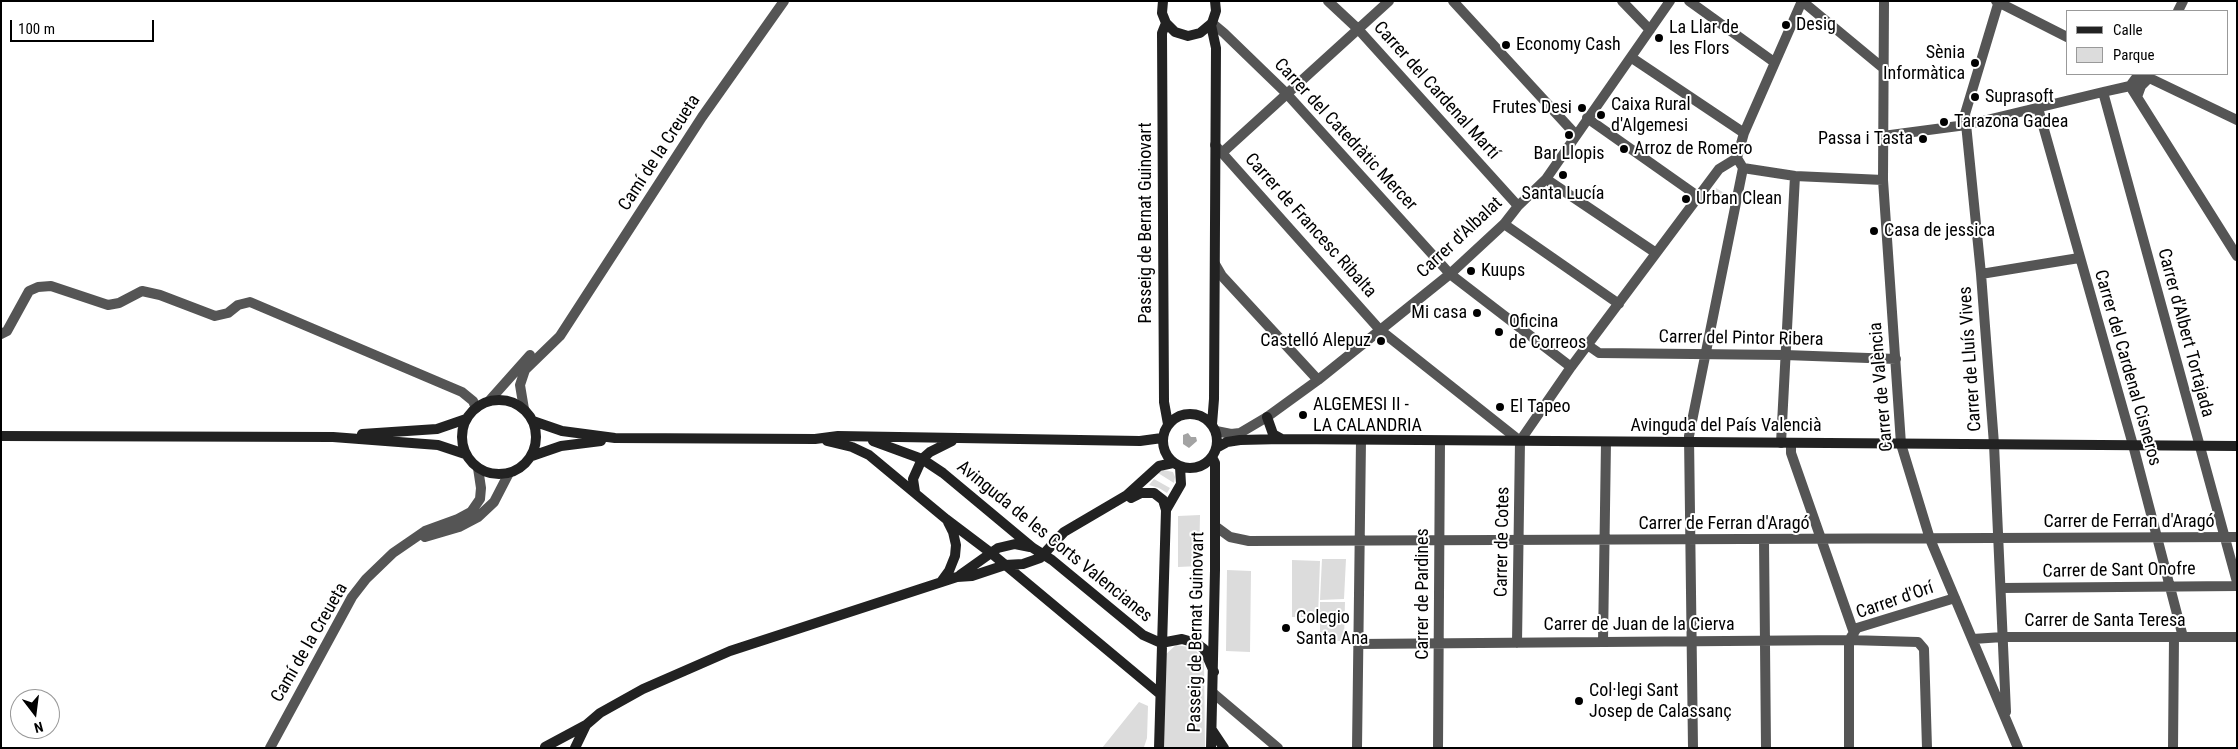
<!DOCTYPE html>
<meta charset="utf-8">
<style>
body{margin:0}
#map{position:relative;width:2238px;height:749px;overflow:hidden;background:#fff;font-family:"Roboto Condensed",sans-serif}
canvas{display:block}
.frame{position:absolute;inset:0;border:2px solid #000;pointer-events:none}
.legend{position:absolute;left:2066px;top:10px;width:162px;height:65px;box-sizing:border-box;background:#fff;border:1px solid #999;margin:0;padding:6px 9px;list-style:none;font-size:15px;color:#000}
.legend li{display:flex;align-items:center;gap:10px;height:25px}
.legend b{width:25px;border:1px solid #999}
.north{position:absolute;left:10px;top:689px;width:50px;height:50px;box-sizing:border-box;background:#fff;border:1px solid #999;border-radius:50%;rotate:165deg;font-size:14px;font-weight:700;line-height:20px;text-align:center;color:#000}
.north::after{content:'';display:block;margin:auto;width:18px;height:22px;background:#000;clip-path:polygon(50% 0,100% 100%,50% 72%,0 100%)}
.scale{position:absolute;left:10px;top:20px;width:144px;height:22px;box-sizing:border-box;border:2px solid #000;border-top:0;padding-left:6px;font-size:15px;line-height:18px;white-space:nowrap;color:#000;-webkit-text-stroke:4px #fff;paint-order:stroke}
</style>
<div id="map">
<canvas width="2238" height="749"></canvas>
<div class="frame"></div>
<ul class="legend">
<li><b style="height:6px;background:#222"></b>Calle</li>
<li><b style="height:14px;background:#dcdcdc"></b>Parque</li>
</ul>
<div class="north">N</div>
<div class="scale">100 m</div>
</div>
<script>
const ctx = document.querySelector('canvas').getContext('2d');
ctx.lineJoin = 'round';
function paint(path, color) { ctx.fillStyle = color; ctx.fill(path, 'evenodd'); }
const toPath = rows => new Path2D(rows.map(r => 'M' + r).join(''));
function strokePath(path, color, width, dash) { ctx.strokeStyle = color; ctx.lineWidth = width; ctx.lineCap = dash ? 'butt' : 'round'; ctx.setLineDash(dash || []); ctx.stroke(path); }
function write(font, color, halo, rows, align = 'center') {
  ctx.font = font + ' "Roboto Condensed",sans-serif'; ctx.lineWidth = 4; ctx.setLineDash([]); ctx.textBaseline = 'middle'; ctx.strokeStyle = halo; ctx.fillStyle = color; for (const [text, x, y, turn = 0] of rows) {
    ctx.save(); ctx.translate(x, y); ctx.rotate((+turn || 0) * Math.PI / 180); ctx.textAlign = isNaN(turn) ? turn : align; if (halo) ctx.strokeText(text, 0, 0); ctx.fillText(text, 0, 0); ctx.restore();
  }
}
paint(toPath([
 [1716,188,1726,194,1726,206,1711,195],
 [1163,470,1173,472,1175,477,1174,483,1158,473],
 [1154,479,1170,488,1167,493,1159,488,1149,485],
 [1200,515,1199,566,1178,567,1178,516],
 [1322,559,1346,559,1344,599,1320,600],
 [1292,560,1320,561,1318,617,1292,617],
 [1227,570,1251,571,1250,652,1226,651],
 [1320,602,1345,602,1344,641,1320,641],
 [1176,645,1194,648,1204,661,1205,748,1164,748,1165,655],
 [1139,702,1148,706,1147,738,1144,747,1102,748]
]), '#dcdcdc');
paint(toPath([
 [1188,433,1191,437,1196,437,1197,441,1189,448,1183,444,1183,435]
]), '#a3a3a3');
strokePath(toPath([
 [1328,1,1358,29,1518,206],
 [1453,1,1576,135],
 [1622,1,1650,30],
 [1689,1,1774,62],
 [1802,1,1883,68],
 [1884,1,1883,180,1901,444,1930,539,2018,748],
 [1996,1,2067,37],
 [1999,1,1965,114,1981,274,1994,444,2006,712],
 [2178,11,2183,1],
 [1212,23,1224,33,1286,93,1450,274,1571,367],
 [1632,58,1744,133],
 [2141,74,2237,120],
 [2130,86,2237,256],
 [2103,92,2237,582],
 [2137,97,2141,86,2150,77],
 [2038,108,2133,445,2183,637],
 [1587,118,1699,197],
 [1883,136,1966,125,2103,92,2130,86,2139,74],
 [1215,145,1380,330,1520,441],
 [1223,152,1389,1],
 [1737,158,1744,133,1802,1],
 [1743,168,1795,176,1883,180],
 [1546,179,1656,253],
 [1504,224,1619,304],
 [1215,264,1222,276,1318,380],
 [1981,274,2079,258],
 [1,334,7,331,29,291,38,287,51,286,108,305,119,303,142,291,160,295,215,316,228,313,238,305,250,302,462,392,473,401,476,408],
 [1589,346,1599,353,1785,355,1896,359],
 [489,401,530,355],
 [524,409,520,385,525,370,560,336,702,117,784,1],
 [1216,431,1231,434,1240,433,1267,417,1318,380,1450,274,1504,224,1518,206,1546,179,1670,1],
 [1781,443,1795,176],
 [1791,443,1791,453,1854,633],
 [1215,526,1230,537,1249,541,2237,537],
 [425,537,459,527,478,517,494,502,509,473],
 [1764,540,1766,748],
 [2001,588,2237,586],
 [1851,637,1857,628,1955,598],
 [1973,639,2003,637,2237,637],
 [1603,642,1606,442],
 [1517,643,1520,441,1571,367,1719,169,1737,158],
 [1358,644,1849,640,1918,642,1924,649,1927,748],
 [1213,693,1278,748],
 [270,748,352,597,366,579,393,553,425,531,458,519,471,512,480,499,481,488,478,468],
 [1357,748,1361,440],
 [1438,748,1440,441],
 [1693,748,1689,436,1743,168,1737,158],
 [1849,748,1849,640],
 [2173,748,2174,637]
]), '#555', 10);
strokePath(toPath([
 [1163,1,1162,13,1166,23,1175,32,1188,36,1200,33,1212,23,1216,11,1215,1],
 [1166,23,1162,33,1164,402,1168,424],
 [1211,25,1216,48,1214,399,1212,424],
 '462 437a37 37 0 1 1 74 0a37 37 0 1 1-74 0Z',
 '1163 441a27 27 0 1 1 54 0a27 27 0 1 1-54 0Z',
 [1267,417,1273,434,1282,439],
 [533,421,562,431,615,438,815,439,838,436,1140,441,1162,438],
 [362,434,437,429,466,419],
 [1,436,333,437,438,445,465,454],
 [827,441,852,447,869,455,946,519,991,553,1160,694],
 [873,441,922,459,943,473,1033,548,1052,560,1143,635,1161,643,1182,639,1196,643,1204,649,1214,672],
 [1216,448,1227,442,1240,440,1282,439,2237,446],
 [532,456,561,446,601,441],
 [915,492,913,479,922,459,930,452,952,441],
 [1131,498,1141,493,1154,493,1163,500,1166,510],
 [960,575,998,548,1015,544,1030,547],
 [941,582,949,571,955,556,956,545,953,532,948,522],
 [1212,730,1224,748],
 [545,747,586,725,600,713,643,689,730,651,957,577,972,576,1005,565,1023,564,1040,558,1064,532,1127,495,1159,466,1173,463],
 [575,748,586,725],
 [1159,748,1166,510,1181,484,1180,467],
 [1211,748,1215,570,1215,463,1212,457]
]), '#222', 10);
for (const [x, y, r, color] of [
 [1786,25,5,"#000"],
 [1659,38,5,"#000"],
 [1506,45,5,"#000"],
 [1975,63,5,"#000"],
 [1975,97,5,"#000"],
 [1582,108,5,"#000"],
 [1601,115,5,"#000"],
 [1944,122,5,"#000"],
 [1569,135,5,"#000"],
 [1923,139,5,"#000"],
 [1624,149,5,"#000"],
 [1563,175,5,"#000"],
 [1686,199,5,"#000"],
 [1874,231,5,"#000"],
 [1471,271,5,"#000"],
 [1477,313,5,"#000"],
 [1499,332,5,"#000"],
 [1381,341,5,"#000"],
 [1500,407,5,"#000"],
 [1303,415,5,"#000"],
 [1286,628,5,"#000"],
 [1579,701,5,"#000"]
]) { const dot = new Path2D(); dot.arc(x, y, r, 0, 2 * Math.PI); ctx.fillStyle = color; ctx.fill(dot); strokePath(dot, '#fff', 2); }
write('18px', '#000', '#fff', [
 ["Desig",1796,25],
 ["La Llar de",1669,28],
 ["les Flors",1669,49],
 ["Economy Cash",1516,45],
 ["Sènia",1965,53,"right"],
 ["Informàtica",1965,74,"right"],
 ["Suprasoft",1985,97],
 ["Caixa Rural",1611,105],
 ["d'Algemesi",1611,126],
 ["Frutes Desi",1572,108,"right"],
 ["Tarazona Gadea",1954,122],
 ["Passa i Tasta",1913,139,"right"],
 ["Arroz de Romero",1634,149],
 ["Bar Llopis",1569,154,"center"],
 ["Santa Lucía",1563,194,"center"],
 ["Urban Clean",1696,199],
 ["Casa de jessica",1884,231],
 ["Kuups",1481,271],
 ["Mi casa",1467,313,"right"],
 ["Oficina",1509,322],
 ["de Correos",1509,343],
 ["Castelló Alepuz",1371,341,"right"],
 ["ALGEMESI II -",1313,405],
 ["LA CALANDRIA",1313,426],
 ["El Tapeo",1510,407],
 ["Colegio",1296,618],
 ["Santa Ana",1296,639],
 ["Col·legi Sant",1589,691],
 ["Josep de Calassanç",1589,712]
], 'left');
write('18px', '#000', '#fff', [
 ["Carrer del Cardenal Martí",1436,91,48],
 ["Carrer del Catedràtic Mercer",1345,135,47],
 ["Camí de la Creueta",660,153,-57],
 ["Passeig de Bernat Guinovart",1146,223,-90],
 ["Carrer de Francesc Ribalta",1310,226,48],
 ["Carrer d'Albalat",1460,238,-43],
 ["Carrer d'Albert Tortajada",2185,333,75],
 ["Carrer del Pintor Ribera",1741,339,1],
 ["Carrer de Lluís Vives",1971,359,-94],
 ["Carrer del Cardenal Cisneros",2127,368,74],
 ["Carrer de València",1882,387,-95],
 ["Avinguda del País Valencià",1726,426],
 ["Carrer de Ferran d'Aragó",2129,522],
 ["Carrer de Ferran d'Aragó",1724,524],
 ["Avinguda de les Corts Valencianes",1054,542,39],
 ["Carrer de Cotes",1503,542,-89],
 ["Carrer de Sant Onofre",2119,571,-1],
 ["Carrer de Pardines",1423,594,-90],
 ["Carrer d'Orí",1895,601,-19],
 ["Carrer de Santa Teresa",2105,621],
 ["Carrer de Juan de la Cierva",1639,625],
 ["Passeig de Bernat Guinovart",1197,632,-89],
 ["Camí de la Creueta",310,643,-60]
]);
</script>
